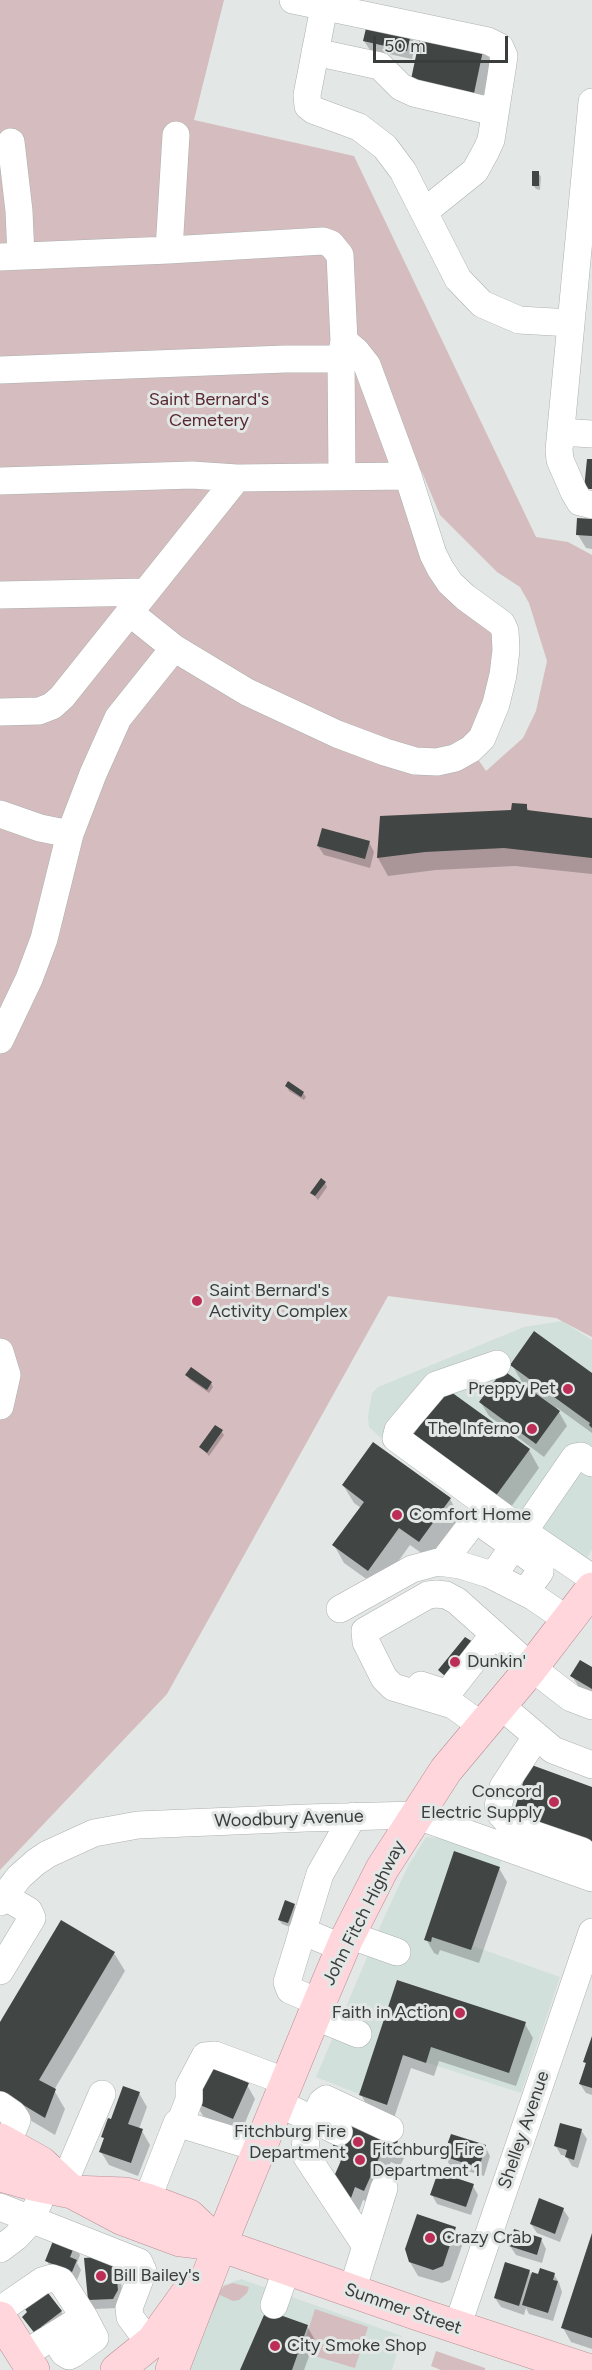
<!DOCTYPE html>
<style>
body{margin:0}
#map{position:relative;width:592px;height:2370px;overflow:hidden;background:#e3e7e6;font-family:Figtree,sans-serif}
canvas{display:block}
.scale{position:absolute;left:373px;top:36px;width:135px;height:27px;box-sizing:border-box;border:3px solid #3b3d3d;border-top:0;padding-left:8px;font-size:18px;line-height:21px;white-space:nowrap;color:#3b3d3d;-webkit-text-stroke:4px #e3e7e6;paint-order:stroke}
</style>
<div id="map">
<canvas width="592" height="2370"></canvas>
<div class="scale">50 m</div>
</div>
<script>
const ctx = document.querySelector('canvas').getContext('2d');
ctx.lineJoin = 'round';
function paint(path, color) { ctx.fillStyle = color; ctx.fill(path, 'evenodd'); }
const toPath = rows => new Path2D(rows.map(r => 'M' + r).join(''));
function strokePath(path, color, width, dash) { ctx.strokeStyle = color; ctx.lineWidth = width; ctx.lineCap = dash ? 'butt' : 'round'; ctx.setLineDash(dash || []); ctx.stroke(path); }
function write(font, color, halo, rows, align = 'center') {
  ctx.font = font + ' Figtree,sans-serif'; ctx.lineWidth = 6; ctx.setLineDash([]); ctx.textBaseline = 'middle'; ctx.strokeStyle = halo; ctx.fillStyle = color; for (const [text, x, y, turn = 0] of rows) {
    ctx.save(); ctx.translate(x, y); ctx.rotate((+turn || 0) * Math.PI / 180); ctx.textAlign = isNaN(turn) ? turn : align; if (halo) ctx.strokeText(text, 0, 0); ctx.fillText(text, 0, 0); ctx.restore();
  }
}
paint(toPath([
 [562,1321,592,1340,592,1550,574,1575,519,1538,382,1439,369,1427,368,1416,372,1393,378,1387,524,1327],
 [426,1837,447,1839,503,1856,473,1946,560,1977,521,2093,403,2055,387,2105,316,2077,383,1920,408,1866],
 [241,2279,402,2336,392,2370,183,2370,221,2286]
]), '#d2e0db');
paint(toPath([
 [0,0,224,0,194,120,354,156,536,537,568,542,592,555,592,1337,556,1318,388,1296,167,1694,0,1870],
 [422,472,440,515,497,572,520,587,529,603,547,661,536,711,523,738,486,771,471,749,505,631,433,554,408,476],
 [233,2283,249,2287,247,2293,239,2300,233,2301,220,2295,187,2370,185,2370,221,2290,224,2286],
 [315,2309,368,2327,355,2368,301,2352],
 [436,2351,485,2368,485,2370,441,2370,431,2366]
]), '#d5bcbf');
paint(toPath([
 [410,35,415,44,412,59,370,50,364,41],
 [483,48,491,61,480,111,419,98],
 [538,172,541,177,540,190,536,189,533,185],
 [592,521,592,549,586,548,578,535],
 [526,806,530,812,592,819,592,874,515,866,436,870,388,876,378,858,381,817,513,812],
 [369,842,374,852,370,868,324,855,318,846],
 [287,1087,303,1093,306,1097,304,1100,289,1091],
 [325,1183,327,1187,318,1200,312,1193],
 [512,1365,592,1375,592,1433,556,1407,567,1426,544,1457,489,1416,481,1403,525,1387],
 [187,1375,211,1383,213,1387,209,1393,189,1379],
 [221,1431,224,1435,209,1456,201,1447],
 [374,1444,450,1499,460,1517,430,1559,410,1545,379,1588,344,1563,334,1545,361,1508,354,1503,343,1485],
 [529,1450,539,1468,503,1518,421,1458],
 [592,1668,592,1697,580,1689,572,1676],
 [499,1868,507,1882,479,1963,440,1950,438,1955,434,1953,426,1939],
 [294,1905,296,1909,290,1927,282,1924,279,1920],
 [114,1953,125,1971,54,2090,65,2109,55,2135,0,2102,0,2025],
 [398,1982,525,2024,533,2038,516,2086,439,2061,434,2076,411,2068,394,2118,369,2109,361,2095],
 [592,2041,592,2095,586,2093,580,2084],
 [247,2085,255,2099,241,2132,203,2116,195,2102],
 [139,2093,147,2107,139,2129,142,2131,150,2145,138,2176,109,2165,101,2152,105,2140,103,2136,112,2120],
 [581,2130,587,2139,578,2168,572,2166,566,2156,561,2155,555,2145],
 [397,2142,405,2156,400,2166,391,2162,372,2204,363,2200,359,2211,338,2202,341,2164,333,2150],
 [485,2146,490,2156,484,2176,450,2166,445,2156],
 [473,2186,478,2195,471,2215,437,2204,432,2195],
 [563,2209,569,2218,560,2242,537,2233,531,2224],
 [455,2229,463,2243,450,2280,442,2283,418,2276,410,2262],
 [592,2236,592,2349,571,2342,563,2328],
 [541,2239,546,2249,542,2263,516,2255,510,2246],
 [74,2246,80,2255,77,2263,81,2270,77,2280,52,2270,47,2261],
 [114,2262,120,2272,123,2300,118,2308,95,2309,89,2300],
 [529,2271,532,2276,554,2274,559,2283,562,2292,553,2321,529,2314,526,2308,524,2315,501,2307,495,2298],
 [61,2311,66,2321,45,2336,29,2326],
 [307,2326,315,2340,304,2370,242,2370]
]), '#0003');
paint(toPath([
 [367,24,411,34,407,51,363,41],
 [421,32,484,46,473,98,410,84],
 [532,171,539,171,539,186,532,186],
 [587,459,592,459,592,489,584,489],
 [577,518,592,519,592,536,576,535],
 [512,803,527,804,527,810,592,818,592,858,504,848,425,852,377,858,380,816,511,810],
 [322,828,370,841,365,859,317,846],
 [288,1081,304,1092,301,1097,285,1086],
 [321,1178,326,1182,315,1196,310,1193],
 [534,1331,592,1373,592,1428,589,1425,590,1423,510,1365],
 [191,1367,212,1382,207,1390,185,1375],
 [503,1370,560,1411,536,1444,479,1402],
 [447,1389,530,1449,492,1501,409,1440],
 [215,1425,223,1430,207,1453,199,1447],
 [373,1442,451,1498,419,1542,399,1528,368,1571,332,1545,364,1502,342,1485],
 [465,1637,473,1642,452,1682,438,1670],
 [580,1660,592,1667,592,1689,570,1676],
 [529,1764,592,1787,592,1843,512,1817],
 [454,1851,500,1867,471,1950,432,1937,431,1942,424,1940],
 [285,1900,295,1904,288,1923,278,1920],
 [61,1920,115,1952,39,2080,56,2089,45,2118,0,2091,0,2022],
 [397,1980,526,2022,509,2073,431,2047,426,2063,403,2055,387,2105,359,2095],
 [592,2036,592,2088,579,2084,586,2063,583,2062],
 [209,2066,249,2083,233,2119,193,2102],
 [123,2086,140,2092,128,2124,143,2129,131,2163,99,2152,104,2138,101,2137,108,2118,111,2119],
 [346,2118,398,2141,392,2153,383,2149,364,2191,355,2187,351,2198,329,2188,343,2156,331,2150],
 [560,2123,582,2129,574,2160,565,2157,567,2150,554,2146],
 [451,2134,486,2145,479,2168,443,2156],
 [438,2172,474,2184,466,2207,430,2195],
 [539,2198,564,2208,555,2234,530,2224],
 [417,2214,456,2227,443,2266,433,2270,409,2262,405,2249],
 [514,2229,542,2238,537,2255,509,2246],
 [592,2233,592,2338,561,2328],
 [55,2236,75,2245,70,2257,77,2260,72,2272,45,2261],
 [110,2256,115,2262,118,2290,113,2299,88,2300,84,2258],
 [505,2262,530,2270,519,2306,494,2298],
 [540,2268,555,2273,553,2280,558,2281,548,2313,522,2305,532,2272,538,2274],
 [45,2289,62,2311,41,2327,43,2330,36,2335,22,2317,27,2312,23,2306],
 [264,2315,280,2315,308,2325,292,2370,240,2370]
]), '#414544');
const minor = toPath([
 [293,0,488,41,500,47,504,56,503,63,491,140,486,151,475,171,424,212],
 [324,7,307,95,308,106,313,110,359,127,385,147,403,171,458,279,482,304,519,320,571,323],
 [315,52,380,66,401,87,414,93,495,112],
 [592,102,559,450,560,460,574,492,580,502,592,505],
 [11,142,19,211,21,256],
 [169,250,176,135],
 [0,257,169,250,323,241,331,244,340,255,344,341,341,359,342,476],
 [0,370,285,359,341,359],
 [561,432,592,434],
 [0,481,192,475,237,478,408,476],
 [0,595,146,592],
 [129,612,174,648,247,692,337,734,385,752,415,761,437,762,455,758,471,749,482,738,496,704,503,675,506,650,505,631,502,624,465,597,450,583,440,568,433,554,408,476,367,365,356,351,344,341],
 [0,712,39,711,52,706,62,697,237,478],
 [0,814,40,828,70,834],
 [0,1040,29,979,44,939,70,834,93,774,118,718,174,648],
 [0,1352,7,1375,0,1406],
 [497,1364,436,1385,398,1430,396,1438,523,1531,592,1578],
 [442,1563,471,1525,482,1524,540,1565,540,1572,525,1592],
 [493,1576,575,1457,581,1456,592,1463],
 [340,1609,412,1569,438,1562,460,1565,489,1574,534,1597,569,1621],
 [421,1685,443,1692,451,1689,494,1634],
 [500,1705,553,1750,592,1765],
 [482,1726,453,1705,393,1687,384,1678,366,1642,365,1631,428,1595,436,1594,446,1595,457,1601,532,1668,571,1698,592,1706],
 [536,1737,503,1787,498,1806,500,1813,512,1827,582,1851,584,1854,578,1873],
 [0,1902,19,1877,36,1862,48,1854,94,1833,138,1825,306,1818,415,1815,592,1878],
 [302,1931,343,1948],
 [349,1935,397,1952],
 [0,1971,32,1918,29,1911,4,1896],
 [320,2003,290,1990,287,1982,320,1874,353,1816],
 [314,2016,358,2034],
 [278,2103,339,2132],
 [0,2105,13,2114,17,2120,7,2144],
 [180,2123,189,2100,189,2086,205,2056,215,2055,287,2082],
 [61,2190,102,2094],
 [147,2200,177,2123,259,2148],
 [0,2207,139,2262,143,2271,129,2308,130,2317,150,2344],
 [366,2246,307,2157,305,2153,306,2136,322,2102,326,2099,390,2129],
 [0,2249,16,2237,28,2224,39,2202],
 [352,2291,384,2188],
 [274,2305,287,2268],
 [0,2310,42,2281,52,2278,61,2281,84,2317,23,2355],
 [457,2327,592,1932],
 [53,2336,64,2353,69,2356,73,2354,95,2338,84,2317]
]);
const major = toPath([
 [0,2140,41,2163,72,2192,121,2218,180,2240,220,2245,418,2314,587,2370],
 [0,2175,33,2184,72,2192,126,2194,147,2200,189,2216,220,2245],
 [0,2318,33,2370],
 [117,2370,153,2341,187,2294],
 [172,2370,220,2245,318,2006,346,1940,382,1869,446,1770,528,1672,592,1589]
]);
strokePath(minor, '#acb0af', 28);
strokePath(major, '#ba8e95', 34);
strokePath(minor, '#fff', 27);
strokePath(major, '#ffd6dc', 33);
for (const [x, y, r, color] of [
 [197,1301,6,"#bd2e57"],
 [568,1389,6,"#bd2e57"],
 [532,1429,6,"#bd2e57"],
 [397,1515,6,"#bd2e57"],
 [455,1662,6,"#bd2e57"],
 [554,1802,6,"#bd2e57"],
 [460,2013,6,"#bd2e57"],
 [358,2142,6,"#bd2e57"],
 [360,2160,6,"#bd2e57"],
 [430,2238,6,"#bd2e57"],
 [101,2276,6,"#bd2e57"],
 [275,2346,6,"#bd2e57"]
]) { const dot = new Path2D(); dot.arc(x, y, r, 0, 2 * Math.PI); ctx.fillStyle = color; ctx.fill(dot); strokePath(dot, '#e3e7e6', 2); }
write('18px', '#592932', '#e3e7e6', [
 ["Saint Bernard's",209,400],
 ["Cemetery",209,421]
]);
write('18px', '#3b3d3d', '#e3e7e6', [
 ["Saint Bernard's",209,1291],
 ["Activity Complex",209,1312],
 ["Preppy Pet",556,1389,"right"],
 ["The Inferno",520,1429,"right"],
 ["Comfort Home",409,1515],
 ["Dunkin'",467,1662],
 ["Concord",542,1792,"right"],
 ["Electric Supply",542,1813,"right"],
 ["Faith in Action",448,2013,"right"],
 ["Fitchburg Fire",346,2132,"right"],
 ["Department",346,2153,"right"],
 ["Fitchburg Fire",372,2150],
 ["Department 1",372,2171],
 ["Crazy Crab",442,2238],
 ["Bill Bailey's",113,2276],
 ["City Smoke Shop",287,2346]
], 'left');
write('18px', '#3b3d3d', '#e3e7e6', [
 ["Woodbury Avenue",289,1819,-2],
 ["John Fitch Highway",364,1913,-63],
 ["Shelley Avenue",524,2130,-71],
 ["Summer Street",403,2309,19]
]);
</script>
